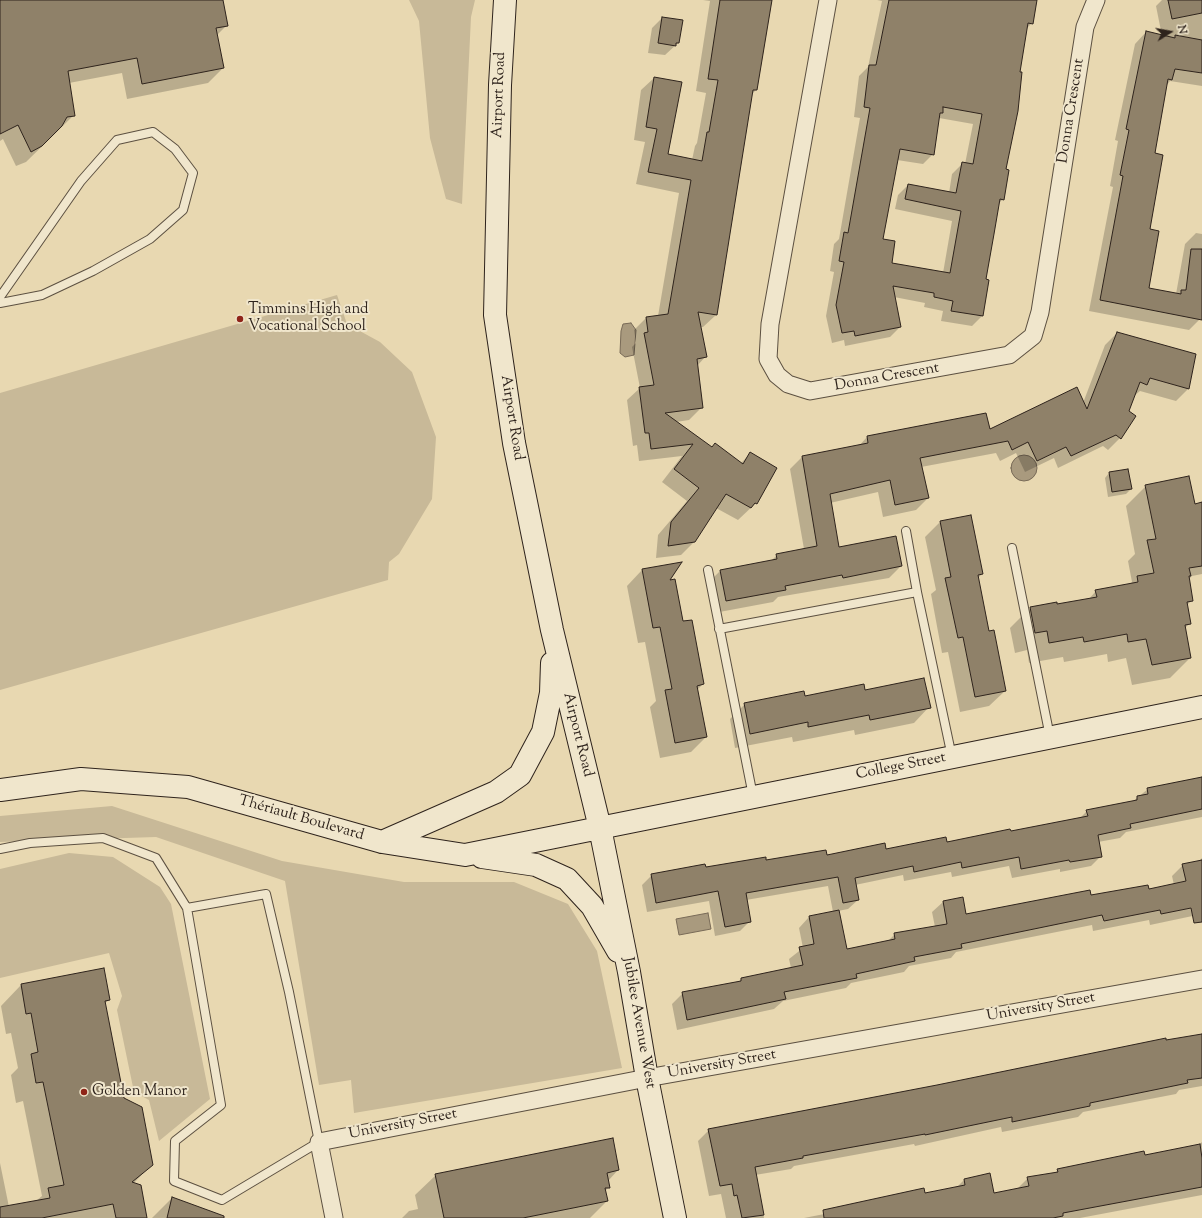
<!DOCTYPE html>
<meta charset="utf-8">
<style>
body{margin:0}
#map{position:relative;width:1202px;height:1218px;overflow:hidden;background:#e8d8b1;font-family:"Sorts Mill Goudy",serif}
canvas{display:block}
.north{position:absolute;left:1150px;top:12px;width:40px;height:40px;-webkit-text-stroke:3px #f0e6cc;paint-order:stroke;rotate:79deg;font-size:11px;font-weight:700;line-height:16px;text-align:center;color:#2e231c}
.north::after{content:'';display:block;margin:auto;width:14px;height:18px;background:#2e231c;clip-path:polygon(50% 0,100% 100%,50% 72%,0 100%)}
</style>
<div id="map">
<canvas width="1202" height="1218"></canvas>
<div class="north">N</div>
</div>
<script>
const ctx = document.querySelector('canvas').getContext('2d');
ctx.lineJoin = 'round';
function paint(path, color) { ctx.fillStyle = color; ctx.fill(path, 'evenodd'); }
const toPath = rows => new Path2D(rows.map(r => 'M' + r).join(''));
function strokePath(path, color, width, dash) { ctx.strokeStyle = color; ctx.lineWidth = width; ctx.lineCap = dash ? 'butt' : 'round'; ctx.setLineDash(dash || []); ctx.stroke(path); }
function write(font, color, halo, rows, align = 'center') {
  ctx.font = font + ' "Sorts Mill Goudy",serif'; ctx.lineWidth = 4; ctx.setLineDash([]); ctx.textBaseline = 'middle'; ctx.strokeStyle = halo; ctx.fillStyle = color; for (const [text, x, y, turn = 0] of rows) {
    ctx.save(); ctx.translate(x, y); ctx.rotate((+turn || 0) * Math.PI / 180); ctx.textAlign = isNaN(turn) ? turn : align; if (halo) ctx.strokeText(text, 0, 0); ctx.fillText(text, 0, 0); ctx.restore();
  }
}
paint(toPath([
 [409,0,475,0,471,17,462,204,446,199,430,138,419,21],
 [337,295,347,324,380,342,412,372,436,437,432,499,399,554,389,562,388,580,0,690,0,393],
 [112,806,282,861,404,882,514,882,568,904,597,951,622,1068,354,1113,351,1080,319,1085,285,881,156,837,0,842,0,816],
 [69,853,113,857,160,887,171,904,210,1099,159,1141,149,1100,134,1092,117,1010,122,996,109,953,0,978,0,869]
]), '#c8b998');
const water = toPath([
 [631,323,636,330,634,355,625,357,620,353,621,331,623,324,631,323],
 '1011 468a13 13 0 1 1 26 0a13 13 0 1 1-26 0Z',
 [708,913,711,929,679,935,676,919,708,913]
]);
paint(water, '#a99a7e');
strokePath(water, '#786a57', 1);
paint(toPath([
 [0,0,222,0,227,25,216,36,223,68,208,83,127,99,122,73,69,83,74,115,26,162,16,166,3,139,0,141],
 [703,0,771,0,756,90,751,95,716,315,703,327,700,327,706,356,697,366,702,407,689,420,676,422,712,448,740,464,750,454,756,503,738,520,716,508,694,542,681,555,656,558,658,535,687,501,662,482,682,456,639,461,637,445,633,446,627,400,640,388,632,347,636,343,634,330,646,318,658,316,679,193,636,184,645,142,634,140,641,90,654,78,667,154,692,160,695,146,697,143,706,93,696,91,710,1],
 [877,0,1036,0,1032,23,1026,29,1005,170,1003,199,998,204,985,280,982,316,972,326,941,321,943,311,924,307,925,303,894,297,900,327,890,337,845,346,844,340,832,343,826,316,834,272,830,271,834,244,839,239,860,118,854,117,859,76,868,67,882,1],
 [939,118,973,124,965,164,963,163,952,174,949,193,908,185,898,195,895,209,952,221,943,273,890,264,882,240,897,160,923,164,933,154],
 [1162,0,1202,0,1202,86,1170,81,1166,86,1154,154,1148,230,1148,289,1176,294,1185,244,1196,233,1202,234,1202,308,1200,319,1189,330,1089,311,1113,187,1110,186,1118,141,1115,140,1135,44,1146,32,1162,36,1156,6],
 [662,18,678,43,665,55,648,53,652,28],
 [1117,333,1195,354,1188,389,1176,401,1140,391,1134,396,1120,438,1108,450,1103,446,1058,468,1054,458,1025,472,1016,453,1000,461,996,453,921,467,928,498,916,510,883,517,878,492,830,503,839,548,901,566,889,578,778,597,773,602,714,613,708,583,720,571,770,562,777,555,804,549,790,469,802,457,858,447,867,437,989,431,1083,403,1105,345],
 [1109,473,1131,489,1126,494,1108,497,1105,478],
 [1146,486,1194,505,1202,503,1202,574,1192,576,1188,580,1192,600,1186,606,1190,623,1185,628,1190,658,1170,678,1132,685,1126,658,1108,662,1107,654,1064,662,1063,657,1029,663,1027,650,1015,653,1010,628,1030,608,1056,603,1057,606,1088,600,1096,591,1129,585,1132,582,1128,561,1135,554,1126,506],
 [940,522,982,574,977,579,988,633,1005,691,989,706,960,712,948,652,942,653,931,594,936,590,925,537],
 [680,563,668,581,703,684,697,690,706,737,691,752,660,758,650,707,656,701,645,642,638,643,627,586,642,570],
 [864,691,929,707,914,723,855,735,854,730,793,742,792,737,735,748,730,719,745,704],
 [1202,778,1202,817,1126,832,1120,838,1098,842,1101,856,1091,866,1060,872,1060,869,1012,878,1009,866,952,877,951,872,904,881,903,875,855,885,858,900,848,909,838,911,846,950,888,941,895,934,935,927,932,912,943,902,962,898,965,915,1090,896,1148,890,1174,885,1172,876,1183,865,1198,862,1202,858,1202,914,1150,925,1149,920,1093,931,1092,925,956,952,951,958,909,966,904,972,851,983,846,988,783,1001,774,1009,677,1030,672,1004,683,993,738,983,741,979,791,968,789,959,803,948,799,928,809,917,833,912,828,886,746,900,750,921,740,931,715,936,709,901,647,912,642,885,652,875,946,843,1010,832,1080,818,1087,811,1132,802,1148,789],
 [103,969,109,1000,104,1004,123,1098,152,1164,133,1184,146,1218,0,1218,0,1163,9,1207,36,1201,42,1196,23,1101,16,1103,11,1075,18,1068,11,1033,6,1034,1,1006,21,985],
 [1202,1035,1202,1086,1179,1090,1176,1094,1083,1112,1078,1117,1002,1132,1001,1127,915,1146,914,1144,794,1166,791,1169,755,1175,764,1218,726,1218,721,1194,709,1196,698,1141,709,1130],
 [1202,1142,1202,1195,1080,1218,804,1218,956,1188,964,1180,993,1194,1017,1189,1028,1178,1055,1173,1058,1170,1144,1156,1199,1145],
 [618,1170,608,1181,609,1187,605,1191,607,1201,590,1218,402,1218,409,1211,418,1209,415,1195,436,1175],
 [172,1198,205,1218,152,1218]
]), '#0003');
const building = toPath([
 [0,0,223,0,228,26,216,28,224,68,142,84,137,58,68,71,75,116,67,117,62,126,42,146,31,152,18,125,0,134,0,0],
 [720,0,772,0,757,90,753,90,717,315,698,312,707,357,697,359,703,408,665,413,712,447,715,443,743,464,750,452,777,468,757,504,755,503,751,508,726,494,695,542,668,546,671,522,699,488,674,469,693,444,651,449,649,433,645,433,639,387,654,385,644,333,648,332,646,317,668,314,691,180,648,172,657,129,646,127,654,77,682,82,668,154,702,161,707,132,709,132,718,80,708,79,720,0],
 [889,0,1037,0,1033,24,1028,23,1020,72,1022,72,1018,111,1006,169,1009,170,1004,200,1000,199,994,234,986,279,989,280,983,316,951,311,953,301,934,297,934,293,893,286,901,327,855,336,854,331,842,333,836,305,844,262,839,261,844,232,848,233,870,108,864,107,869,65,876,65,889,0],
 [943,107,982,114,973,164,962,162,956,193,908,184,905,199,961,211,950,273,892,263,895,241,883,239,900,149,934,155,940,113,943,113,943,107],
 [1168,0,1202,0,1202,13,1172,19,1168,0],
 [662,17,683,20,679,43,676,43,676,46,658,43,662,17],
 [1146,31,1175,38,1175,35,1202,40,1202,73,1175,69,1172,80,1168,79,1155,153,1163,155,1150,229,1159,231,1149,288,1181,294,1181,290,1186,290,1191,249,1202,249,1202,320,1100,300,1123,176,1120,175,1129,130,1126,129,1146,31],
 [1117,332,1196,354,1189,389,1150,378,1147,385,1140,382,1129,411,1136,416,1121,439,1116,435,1071,456,1066,447,1037,461,1028,442,1012,450,1008,441,920,458,929,498,895,505,890,480,830,494,839,547,896,536,902,566,843,578,842,575,785,586,786,590,726,601,720,570,777,559,776,554,817,546,802,456,868,443,867,436,986,413,990,429,1077,387,1087,409,1117,332],
 [1128,469,1132,489,1112,492,1109,472,1128,469],
 [1189,476,1195,504,1202,502,1202,566,1189,568,1191,576,1189,576,1193,601,1187,602,1191,624,1185,625,1191,658,1152,665,1146,639,1128,642,1127,634,1084,642,1083,637,1049,643,1047,631,1035,633,1030,607,1057,602,1057,604,1097,597,1095,590,1138,582,1137,576,1154,573,1147,540,1156,539,1145,485,1189,476],
 [971,515,983,574,978,575,989,631,994,630,1006,691,975,697,963,637,958,638,945,578,951,577,940,521,971,515],
 [682,562,670,580,675,579,683,621,692,620,704,684,697,686,707,737,675,743,665,690,672,689,660,627,653,628,642,569,682,562],
 [924,678,931,708,870,720,869,715,808,727,808,722,750,734,744,703,804,691,805,696,864,684,865,690,924,678],
 [1202,777,1202,809,1130,824,1131,828,1098,835,1102,857,1070,862,1069,860,1021,869,1019,857,962,868,961,862,914,872,913,866,855,878,859,900,843,903,838,877,746,893,751,922,725,927,718,891,656,903,651,874,705,864,706,867,766,857,766,860,826,850,827,855,885,843,886,849,946,837,947,842,1010,829,1011,831,1088,816,1086,810,1137,800,1137,796,1148,794,1147,788,1202,777],
 [1202,860,1202,922,1194,923,1191,908,1161,914,1160,910,1104,921,1102,915,961,944,962,948,914,957,915,961,856,974,857,978,784,992,786,999,687,1020,682,992,741,981,741,978,803,965,799,947,814,944,809,916,839,910,847,949,895,939,894,933,947,924,943,901,963,897,966,914,1090,890,1091,895,1148,885,1149,889,1186,881,1182,864,1202,860],
 [104,968,110,1000,105,1001,124,1098,142,1107,153,1165,132,1182,141,1185,147,1218,116,1218,113,1204,42,1218,0,1218,0,1207,50,1198,48,1188,64,1185,43,1082,36,1083,31,1054,38,1052,31,1013,26,1014,21,984,104,968],
 [1202,1034,1202,1078,1187,1080,1188,1083,1090,1103,1090,1106,1012,1122,1012,1117,925,1135,925,1134,803,1156,803,1158,755,1167,764,1215,742,1218,737,1195,734,1196,732,1184,720,1186,708,1129,937,1085,1166,1038,1166,1040,1202,1034],
 [613,1138,619,1170,607,1173,610,1188,605,1188,608,1201,523,1218,444,1218,435,1174,613,1138],
 [1200,1144,1202,1158,1202,1187,1063,1213,1063,1216,1053,1218,824,1218,823,1210,924,1188,925,1193,965,1185,964,1179,990,1173,994,1193,1029,1186,1027,1177,1058,1172,1057,1169,1144,1151,1145,1155,1200,1144],
 [172,1197,224,1216,224,1218,167,1218,172,1197]
]);
paint(building, '#8f8169');
strokePath(building, '#2e231c', 1);
const lane = toPath([
 [0,297,81,181,117,140,153,132,175,149,193,173,183,210,150,239,93,271,42,295,0,303],
 [906,531,917,592],
 [1012,548,1050,737],
 [708,570,753,796],
 [719,629,917,592,952,757],
 [0,849,30,843,103,838,156,858,187,908],
 [266,894,289,992,319,1142,222,1200,174,1181,175,1141,221,1105,187,908,266,894]
]);
const street = toPath([
 [828,0,770,324,768,359,777,375,788,384,810,391,1009,355,1033,336,1040,312,1085,27,1096,0],
 [334,1218,319,1142,647,1078,1202,979]
]);
const secondary = toPath([
 [505,0,500,85,495,315,514,443,552,630,600,828,629,972,647,1078,675,1218],
 [0,790,81,779,188,787,382,842,465,855,1202,707],
 [382,842,496,792,520,775,543,732,551,693,552,663],
 [482,857,536,865,567,879,592,906,618,951]
]);
strokePath(lane, '#5c5041', 10);
strokePath(street, '#5c5041', 19);
strokePath(secondary, '#2e231c', 24);
strokePath(lane, '#f0e6cc', 8);
strokePath(street, '#f0e6cc', 17);
strokePath(secondary, '#f0e6cc', 22);
for (const [x, y, r, color] of [
 [240,319,4,"#8f2418"],
 [84,1092,4,"#8f2418"]
]) { const dot = new Path2D(); dot.arc(x, y, r, 0, 2 * Math.PI); ctx.fillStyle = color; ctx.fill(dot); strokePath(dot, '#f0e6cc', 1.5); }
write('15px', '#2e231c', '#f0e6cc', [
 ["Airport Road",500,95,-88],
 ["Donna Crescent",1072,111,-81],
 ["Donna Crescent",887,378,-10],
 ["Airport Road",511,418,81],
 ["Airport Road",577,735,76],
 ["College Street",901,767,-11],
 ["Thériault Boulevard",301,819,16],
 ["University Street",1041,1008,-10],
 ["Jubilee Avenue West",638,1023,80],
 ["University Street",722,1065,-10],
 ["University Street",403,1125,-11]
]);
write('15px', '#2e231c', '#f0e6cc', [
 ["Timmins High and",248,310],
 ["Vocational School",248,327],
 ["Golden Manor",92,1092]
], 'left');
</script>
